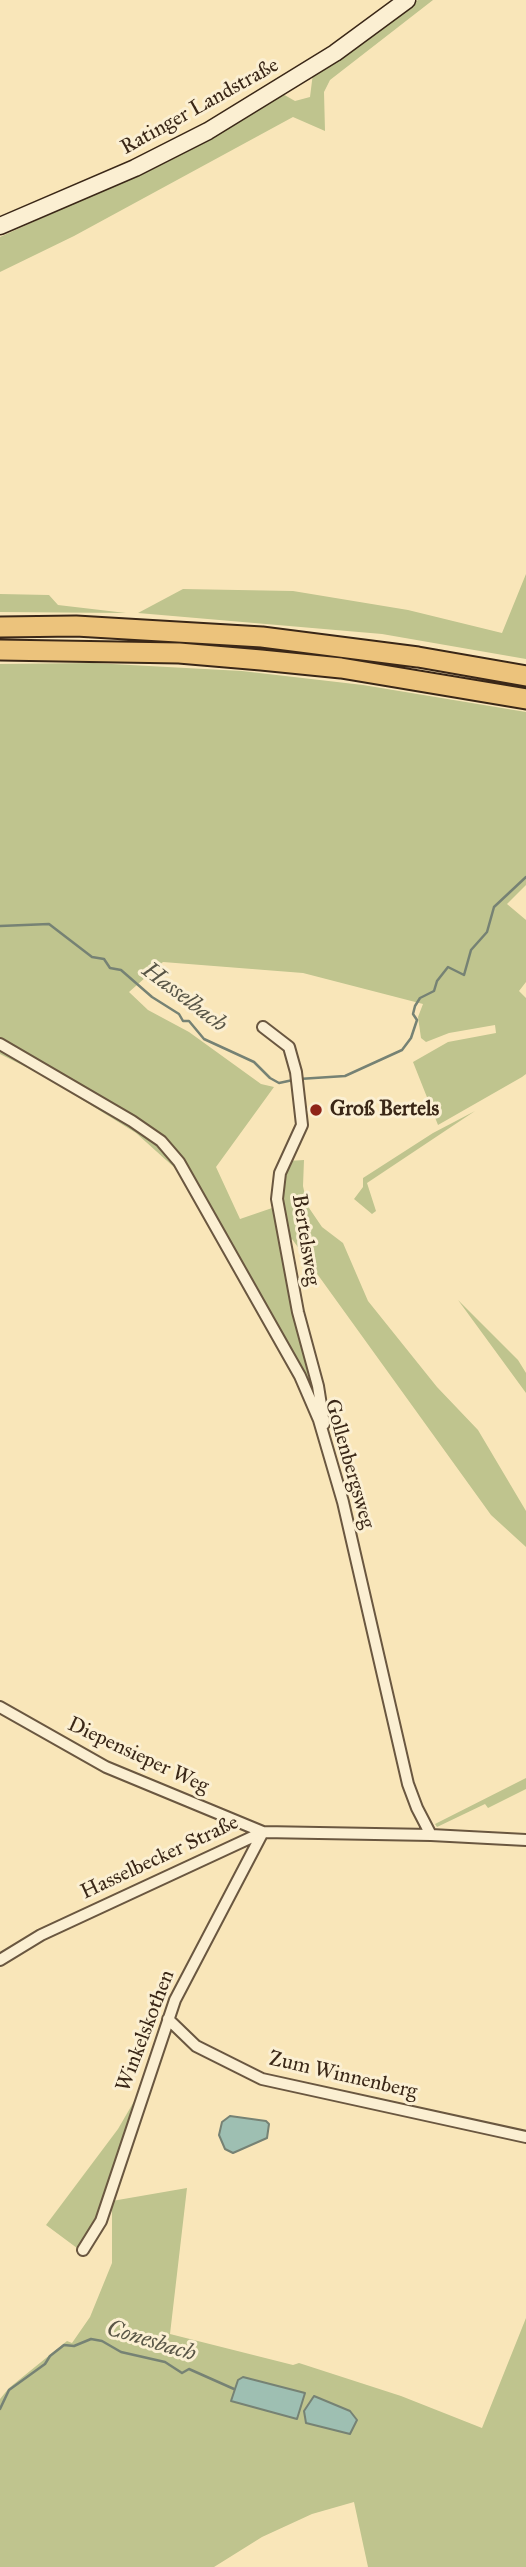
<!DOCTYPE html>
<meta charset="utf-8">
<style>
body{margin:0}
canvas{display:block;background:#f9e6b9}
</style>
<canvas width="526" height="2567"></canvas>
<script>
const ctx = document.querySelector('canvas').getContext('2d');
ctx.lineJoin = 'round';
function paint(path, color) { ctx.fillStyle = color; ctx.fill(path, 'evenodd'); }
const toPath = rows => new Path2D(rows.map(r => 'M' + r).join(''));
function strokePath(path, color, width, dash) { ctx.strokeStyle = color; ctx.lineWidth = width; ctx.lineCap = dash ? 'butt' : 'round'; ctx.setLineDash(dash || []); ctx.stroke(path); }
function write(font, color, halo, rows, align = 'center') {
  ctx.font = font + ' "IM FELL Great Primer",serif'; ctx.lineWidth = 6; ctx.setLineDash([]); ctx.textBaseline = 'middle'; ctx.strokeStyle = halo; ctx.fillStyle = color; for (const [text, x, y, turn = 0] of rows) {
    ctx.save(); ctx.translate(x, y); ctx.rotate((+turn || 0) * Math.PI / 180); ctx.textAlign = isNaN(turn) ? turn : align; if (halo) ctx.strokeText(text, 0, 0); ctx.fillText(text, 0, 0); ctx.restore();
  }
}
paint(toPath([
 [418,0,433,0,330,80,324,92,325,131,293,117,74,236,0,272,0,237,170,160,281,93,295,101,310,97,313,73],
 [526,574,526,659,382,634,138,613,183,589,293,591,408,610,502,633],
 [0,594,49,595,58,605,126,613,0,612],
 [93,663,242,671,363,685,526,712,526,885,507,904,526,920,526,982,519,991,526,998,526,1074,522,1077,438,1125,413,1062,448,1042,496,1033,495,1025,449,1033,426,1042,421,1038,418,1017,423,1004,303,973,163,962,129,992,148,1010,189,1032,261,1084,274,1087,216,1167,240,1219,275,1207,281,1256,321,1415,180,1161,153,1133,36,1058,0,1041,0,664],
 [0,1046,143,1131,179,1164,187,1183,176,1169,136,1133,44,1076,0,1054],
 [475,1111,367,1183,376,1211,372,1214,354,1199,363,1187,363,1178,433,1133],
 [304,1160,303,1186,307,1205,322,1227,343,1243,368,1301,437,1387,478,1430,526,1511,526,1547,491,1515,292,1239,287,1245,281,1188,288,1161],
 [458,1300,518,1360,526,1373,526,1393],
 [526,1778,526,1789,488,1808,485,1804,437,1827,435,1824],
 [140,2091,109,2196,81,2251,46,2225,118,2129],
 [187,2188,170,2334,293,2365,299,2363,401,2396,482,2428,526,2318,526,2567,368,2567,354,2502,312,2514,262,2537,214,2567,0,2567,0,2399,9,2388,67,2341,72,2343,90,2317,112,2263,112,2201]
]), '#bfc48e');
const water = toPath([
 [230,2116,266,2121,269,2124,267,2138,233,2153,225,2149,219,2135,222,2122,230,2116],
 [243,2377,305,2393,297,2419,231,2401,238,2380,243,2377],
 [314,2396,350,2411,357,2420,350,2434,306,2423,304,2411,314,2396]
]);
paint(water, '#9ebfb2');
strokePath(water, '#768274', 2);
strokePath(toPath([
 [0,926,49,924,92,957,104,959,110,968,121,970,152,997,179,1014,183,1021,189,1021,204,1039,254,1062,270,1078,279,1083,293,1080],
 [299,1079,345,1076,402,1050,411,1038,417,1020,413,1014,415,1006,420,998,434,991,437,981,448,967,464,975,471,950,487,932,494,907,526,877],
 [0,2409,9,2390,45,2364,50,2356,64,2345,74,2346,91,2339,102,2341,121,2352,165,2362,182,2373,189,2369,234,2389]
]), '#768274', 2.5);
const street = toPath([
 [263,1027,289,1047,296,1072,302,1125,280,1173,277,1199,298,1312,318,1386,324,1424],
 [0,1044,132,1121,161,1141,179,1162,300,1376,319,1420,343,1502,408,1784,417,1808,431,1835,526,1840],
 [0,1707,106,1767,263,1832],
 [0,1960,41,1935,263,1832,431,1835],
 [168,2019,196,2046,262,2079,526,2137],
 [83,2250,101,2221,175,2000,263,1832]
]);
const secondary = toPath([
 [0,226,135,168,208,131,335,53,407,0]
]);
const highway = toPath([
 [0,627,76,626,262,637,418,657,526,676],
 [0,650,179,653,261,660,341,668,526,699]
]);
strokePath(street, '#6a5740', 14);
strokePath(secondary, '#3a2717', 19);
strokePath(highway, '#3a2717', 23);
strokePath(street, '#fbefd2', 10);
strokePath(secondary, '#fbefd2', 16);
strokePath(highway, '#ecc37c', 19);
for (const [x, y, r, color] of [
 [316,1110,7,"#8f2418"]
]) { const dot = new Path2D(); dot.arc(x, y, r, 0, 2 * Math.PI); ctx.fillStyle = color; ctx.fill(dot); strokePath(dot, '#fbefd2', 2.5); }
write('21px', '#3a2717', '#fbefd2', [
 ["Ratinger Landstraße",200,107,-29],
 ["Bertelsweg",305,1240,81],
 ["Gollenbergsweg",349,1464,74],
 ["Diepensieper Weg",138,1756,25],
 ["Hasselbecker Straße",160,1858,-25],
 ["Winkelskothen",146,2031,-69],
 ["Zum Winnenberg",343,2076,13]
]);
write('bold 21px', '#3a2717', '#fbefd2', [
 ["Groß Bertels",330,1110]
], 'left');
write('italic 23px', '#585546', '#fbefd2', [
 ["Hasselbach",184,998,37],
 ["Conesbach",151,2342,17]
]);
</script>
